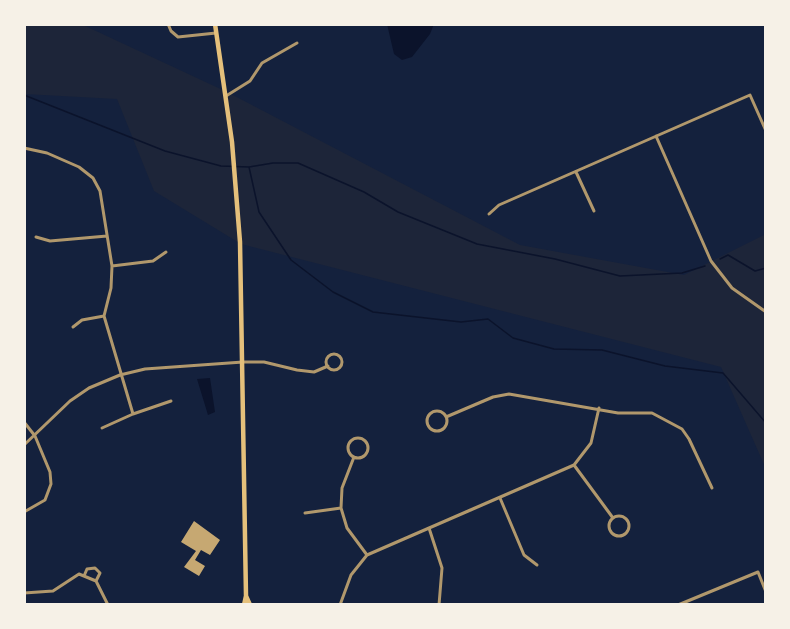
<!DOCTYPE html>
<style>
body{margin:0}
#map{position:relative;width:790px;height:629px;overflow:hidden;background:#14213d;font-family:Arial,sans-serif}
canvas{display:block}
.frame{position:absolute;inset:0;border:26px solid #f6f1e7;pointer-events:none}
</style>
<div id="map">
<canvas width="790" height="629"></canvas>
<div class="frame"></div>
</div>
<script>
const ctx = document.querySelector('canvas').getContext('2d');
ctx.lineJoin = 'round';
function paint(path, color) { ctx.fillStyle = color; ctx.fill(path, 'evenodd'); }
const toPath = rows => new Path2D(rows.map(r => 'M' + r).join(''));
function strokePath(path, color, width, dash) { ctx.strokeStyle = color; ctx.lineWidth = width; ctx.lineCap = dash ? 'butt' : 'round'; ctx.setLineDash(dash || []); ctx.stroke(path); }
paint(toPath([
 [24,24,81,24,227,92,520,245,684,275,766,234,766,469,721,367,241,244,154,191,117,99,24,94]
]), '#1d2539');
paint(toPath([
 [387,24,434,24,430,34,412,57,402,60,394,54],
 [210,378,215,412,208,415,197,379]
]), '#0b132b');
strokePath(toPath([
 [24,95,165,151,221,166,249,167,259,212,291,260,333,292,373,312,461,322,488,319,513,338,554,349,602,350,665,366,723,373,766,423],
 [249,167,273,163,298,163,364,192,398,212,477,244,555,259,620,276,682,273,705,266],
 [720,259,728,255,755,271,766,268]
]), '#0b132b', 1.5);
paint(toPath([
 [194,521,220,540,210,555,201,550,195,560,205,566,199,576,184,567,196,551,181,542]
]), '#c6a872');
strokePath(toPath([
 [168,24,171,31,178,37,216,33],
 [226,96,250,81,262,63,297,43],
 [656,136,711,261,732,288,766,312],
 [24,148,47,153,79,167,93,178,100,191,112,266,111,288,104,316,133,414],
 [576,172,594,211],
 [489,214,499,205,750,95,766,131],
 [36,237,50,241,107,236],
 [112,266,153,261,166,252],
 [73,327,82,320,104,316],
 '326 362a8 8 0 1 1 16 0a8 8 0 1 1-16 0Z',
 '427 421a10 10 0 1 1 20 0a10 10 0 1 1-20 0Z',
 [446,417,493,397,509,394,618,413,652,413,682,429,689,439,712,488],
 [24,422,35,436,50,472,51,484,45,500,24,512],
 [102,428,133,414,171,401],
 '348 448a10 10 0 1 1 20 0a10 10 0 1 1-20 0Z',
 [24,445,70,401,89,388,120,375,145,369,243,362,264,362,297,370,314,372,328,366],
 [354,457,342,488,341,508,347,528,367,555],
 [574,465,613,518],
 [500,498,524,555,537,565],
 [305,513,341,508],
 '609 526a10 10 0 1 1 20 0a10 10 0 1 1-20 0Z',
 [429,528,442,568,439,605],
 [84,576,87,569,95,568,100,573,96,581],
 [24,593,53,591,79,574,96,581,108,605],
 [340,605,351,575,367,555,574,465,591,443,599,408],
 [678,605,758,572,766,592]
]), '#b1986c', 3);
strokePath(toPath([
 [215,24,232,142,240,242,246,596,244,605],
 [246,596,250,605]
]), '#e5c07b', 4.5);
</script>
